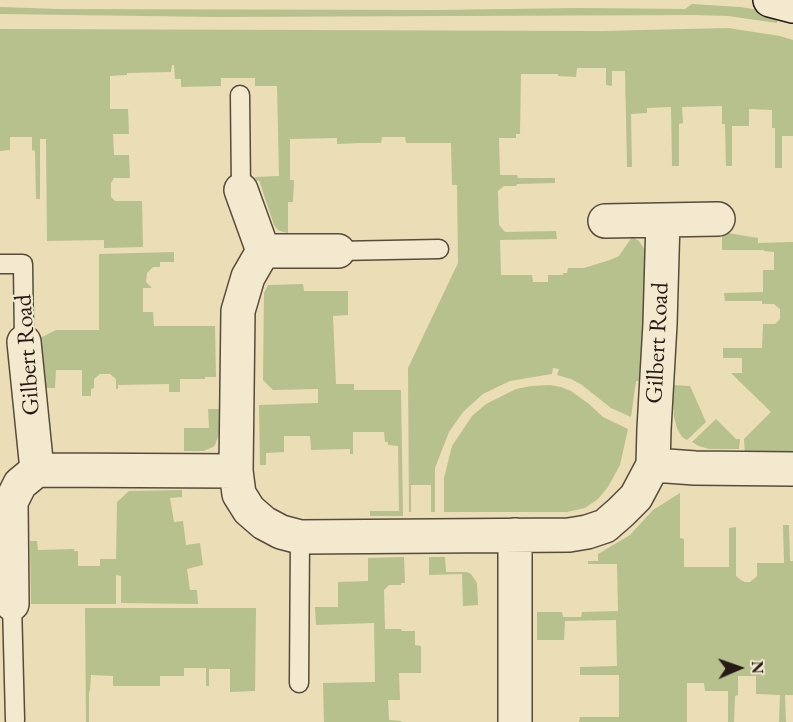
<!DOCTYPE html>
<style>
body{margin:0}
#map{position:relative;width:793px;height:722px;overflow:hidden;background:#ebddb5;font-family:"EB Garamond",serif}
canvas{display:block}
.north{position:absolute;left:709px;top:638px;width:60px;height:60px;-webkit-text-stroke:4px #f2e9cf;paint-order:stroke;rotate:88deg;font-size:16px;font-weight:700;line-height:24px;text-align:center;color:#261a16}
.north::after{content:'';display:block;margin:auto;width:21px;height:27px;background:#261a16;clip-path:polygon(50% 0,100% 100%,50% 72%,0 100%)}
</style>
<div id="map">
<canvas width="793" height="722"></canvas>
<div class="north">N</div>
</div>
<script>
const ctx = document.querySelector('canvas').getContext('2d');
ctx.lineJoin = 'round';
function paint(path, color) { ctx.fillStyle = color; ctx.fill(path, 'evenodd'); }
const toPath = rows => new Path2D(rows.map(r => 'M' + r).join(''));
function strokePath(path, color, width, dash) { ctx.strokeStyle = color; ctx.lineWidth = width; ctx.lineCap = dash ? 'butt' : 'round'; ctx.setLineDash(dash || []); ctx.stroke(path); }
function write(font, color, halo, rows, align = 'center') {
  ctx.font = font + ' "EB Garamond",serif'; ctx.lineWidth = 4.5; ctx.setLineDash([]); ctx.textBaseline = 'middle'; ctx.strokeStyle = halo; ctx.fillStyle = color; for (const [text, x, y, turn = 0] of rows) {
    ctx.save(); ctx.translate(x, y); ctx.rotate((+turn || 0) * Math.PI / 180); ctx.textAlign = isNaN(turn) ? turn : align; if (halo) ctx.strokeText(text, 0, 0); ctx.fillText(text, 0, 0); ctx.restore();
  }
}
paint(toPath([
 [692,4,740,7,765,11,777,16,777,23,728,16,694,15,216,17,0,14,0,7,58,9,436,10,580,8,685,9],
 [728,28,780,36,793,40,793,136,782,136,782,168,775,168,775,128,772,128,772,110,749,109,749,126,732,126,732,166,726,166,725,124,722,124,722,106,682,107,683,123,679,124,679,166,672,166,671,107,647,108,647,113,631,114,632,167,627,167,625,71,612,71,612,86,606,85,606,68,577,68,576,77,558,76,558,74,521,74,520,134,516,134,516,138,499,138,500,175,517,175,518,178,555,178,555,183,517,184,516,186,504,186,498,191,499,225,505,232,556,231,557,239,500,240,501,275,532,275,533,282,548,282,548,275,563,275,563,273,567,273,568,268,584,268,610,260,619,256,632,237,639,241,645,250,648,261,643,381,636,381,631,417,611,408,582,385,571,379,557,375,559,369,553,368,552,374,510,381,483,394,463,412,449,432,435,468,435,512,431,512,431,485,411,485,411,512,409,512,408,368,458,263,457,185,452,185,451,143,406,143,405,137,382,137,381,143,360,143,337,144,337,138,290,139,290,180,294,180,293,202,288,202,288,233,283,232,278,230,274,225,259,180,255,182,254,180,255,177,279,176,277,86,255,86,255,78,221,78,221,86,181,87,181,79,175,79,174,65,172,65,171,72,127,73,127,75,110,76,110,109,128,109,129,134,113,134,114,155,129,155,130,178,114,178,111,183,111,197,115,201,142,201,143,247,104,248,104,240,47,241,46,139,40,139,40,199,36,199,35,151,32,150,32,137,10,137,10,150,0,151,0,29,602,31],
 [722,232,758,238,758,243,793,242,793,457,745,457,744,439,771,412,731,373,742,373,742,358,723,358,723,348,762,348,763,324,775,324,780,319,780,309,774,304,762,304,762,301,725,301,724,293,763,292,763,270,774,270,774,252,764,251,764,250,722,250],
 [174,252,174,262,160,262,160,267,153,267,147,273,146,282,152,288,143,288,143,312,153,312,154,326,215,326,216,377,205,377,205,379,180,379,180,392,169,392,169,384,118,385,118,389,116,389,116,379,110,374,100,374,94,379,94,388,91,389,91,396,82,396,82,370,56,370,55,388,44,388,40,338,56,330,99,330,99,254],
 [303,284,304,291,348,291,348,315,333,316,336,384,354,384,354,390,401,390,403,516,370,516,370,511,399,511,398,446,388,445,388,442,385,442,384,432,353,432,353,454,350,454,350,449,311,450,310,436,284,436,284,452,266,453,266,465,260,465,259,405,318,403,318,389,273,390,263,380,264,293,268,285],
 [550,385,561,387,571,391,589,404,603,417,628,429,620,465,608,487,598,499,585,508,567,512,444,512,444,478,452,446,472,416,486,404,516,389,531,386],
 [672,385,690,386,706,422,687,440,682,437,677,428,674,417],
 [208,409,219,409,219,434,215,445,213,447,203,451,184,451,184,428,209,428],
 [716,419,736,439,740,439,739,449,709,449,699,446,692,442],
 [182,490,182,497,170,498,174,522,183,521,186,545,200,543,203,565,187,569,190,590,197,590,198,604,121,603,121,576,116,575,116,604,31,604,30,541,37,541,38,550,74,549,74,551,78,551,78,566,100,566,100,559,116,559,117,502,129,491],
 [680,493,680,538,684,539,684,567,729,567,729,528,736,527,736,576,741,580,745,582,750,582,757,576,757,563,784,563,783,525,789,525,790,561,793,561,793,695,785,695,786,722,779,722,780,695,756,694,756,676,738,676,738,695,735,696,734,722,728,722,728,691,705,691,704,683,687,683,687,722,579,722,580,717,619,717,619,675,580,675,580,667,617,666,616,620,565,621,564,640,537,640,537,612,562,612,563,617,581,617,582,612,618,611,617,564,588,564,588,561,598,561,598,554,630,535,653,510],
 [404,557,405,583,401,583,401,585,389,585,384,590,385,629,401,629,402,631,415,631,415,645,421,646,421,673,399,673,400,700,388,700,389,720,401,721,402,722,322,722,324,722,323,683,375,682,374,623,316,625,315,607,338,607,338,582,368,581,368,558],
 [429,557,445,557,446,572,467,572,471,574,477,583,478,605,463,606,462,574,429,575],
 [85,608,256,608,255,691,230,692,230,669,209,669,209,686,206,686,206,668,184,668,184,676,160,676,160,686,113,686,113,676,91,675,90,691,89,692,89,722,86,722]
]), '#b7c18d');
const service = toPath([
 [240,95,241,190],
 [338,251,439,249],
 [0,264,23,264,24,342],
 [12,604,15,720],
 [299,683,300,537]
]);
const minor = toPath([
 [241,190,263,251,248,277,238,311,236,471,239,494,249,510,264,523,281,532,300,537,569,535,587,532,605,526,621,512,636,497,653,465,654,429,660,324,663,220],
 [605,221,718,219],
 [263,251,338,251],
 [24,342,37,470],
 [653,465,695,468,793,469],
 [12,604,11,502,20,484,37,470,236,471],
 [515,722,515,535]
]);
const secondary = toPath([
 [770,0,793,6]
]);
strokePath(service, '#574b3e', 21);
strokePath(minor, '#574b3e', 36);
strokePath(secondary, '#261a16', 36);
strokePath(service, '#f2e9cf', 18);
strokePath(minor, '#f2e9cf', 33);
strokePath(secondary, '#f2e9cf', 33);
write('24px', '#261a16', '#f2e9cf', [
 ["Gilbert Road",658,343,-87],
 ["Gilbert Road",28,355,-94]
]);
</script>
